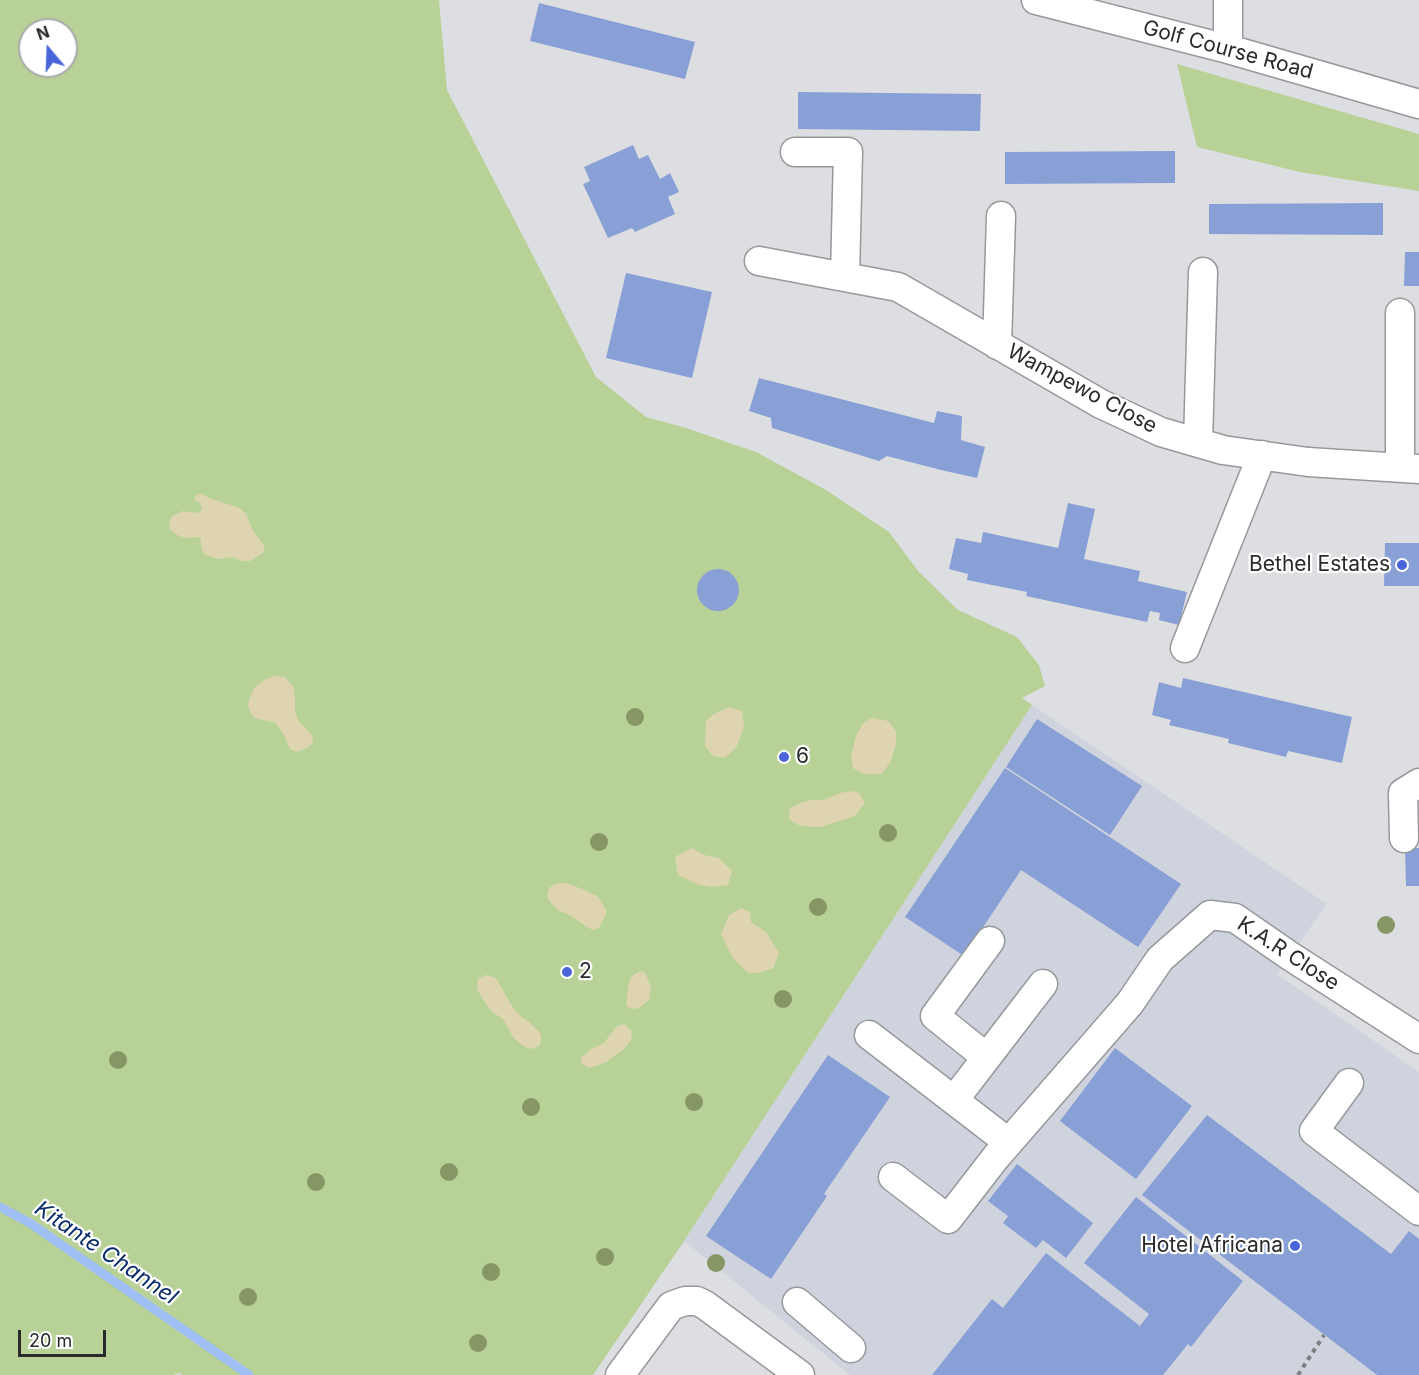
<!DOCTYPE html>
<style>
body{margin:0}
#map{position:relative;width:1419px;height:1375px;overflow:hidden;background:#dddee1;font-family:Inter,sans-serif}
canvas{display:block}
.north{position:absolute;left:18px;top:18px;width:60px;height:60px;box-sizing:border-box;background:#fff;border:2px solid #a9aaaa;border-radius:50%;rotate:341deg;font-size:16px;font-weight:700;line-height:24px;text-align:center;color:#292a2b}
.north::after{content:'';display:block;margin:auto;width:21px;height:27px;background:#4965d9;clip-path:polygon(50% 0,100% 100%,50% 72%,0 100%)}
.scale{position:absolute;left:18px;top:1330px;width:88px;height:27px;box-sizing:border-box;border:3px solid #292a2b;border-top:0;padding-left:8px;font-size:18px;line-height:21px;white-space:nowrap;color:#292a2b;-webkit-text-stroke:4px #fff;paint-order:stroke}
</style>
<div id="map">
<canvas width="1419" height="1375"></canvas>
<div class="north">N</div>
<div class="scale">20 m</div>
</div>
<script>
const ctx = document.querySelector('canvas').getContext('2d');
ctx.lineJoin = 'round';
function paint(path, color) { ctx.fillStyle = color; ctx.fill(path, 'evenodd'); }
const toPath = rows => new Path2D(rows.map(r => 'M' + r).join(''));
function strokePath(path, color, width, dash) { ctx.strokeStyle = color; ctx.lineWidth = width; ctx.lineCap = dash ? 'butt' : 'round'; ctx.setLineDash(dash || []); ctx.stroke(path); }
function write(font, color, halo, rows, align = 'center') {
  ctx.font = font + ' Inter,sans-serif'; ctx.lineWidth = 4.5; ctx.setLineDash([]); ctx.textBaseline = 'middle'; ctx.strokeStyle = halo; ctx.fillStyle = color; for (const [text, x, y, turn = 0] of rows) {
    ctx.save(); ctx.translate(x, y); ctx.rotate((+turn || 0) * Math.PI / 180); ctx.textAlign = isNaN(turn) ? turn : align; if (halo) ctx.strokeText(text, 0, 0); ctx.fillText(text, 0, 0); ctx.restore();
  }
}
paint(toPath([
 [1032,705,1327,904,1277,974,1419,1072,1419,1375,850,1375,684,1241]
]), '#cfd3dd');
paint(toPath([
 [0,0,439,0,447,90,596,377,646,417,686,428,756,452,826,490,889,532,918,571,958,610,1017,637,1039,665,1045,686,1022,698,1032,705,684,1241,593,1375,182,1375,179,1373,174,1375,0,1375],
 [30,30,66,30,66,66,30,66],
 [1177,64,1419,134,1419,191,1300,172,1197,147]
]), '#b8d197');
paint(toPath([
 [200,493,209,498,240,508,246,514,253,531,263,544,265,550,261,554,250,561,242,561,233,557,218,559,205,555,202,550,200,537,185,538,177,535,169,529,170,521,172,516,183,511,196,513,201,511,202,507,200,503,195,500,195,496],
 [275,676,285,677,293,686,295,699,295,711,298,720,310,733,313,738,312,744,307,748,296,752,290,749,284,735,276,723,254,718,250,712,248,705,250,697,255,687,266,679],
 [729,707,742,711,744,727,737,746,725,758,713,756,705,746,706,721,714,714],
 [872,718,888,721,896,731,896,744,891,761,882,774,864,774,853,768,851,756,856,736,863,723],
 [851,791,859,793,865,803,855,816,820,827,800,826,789,819,790,808,800,803,811,800,824,800,840,793],
 [692,848,704,855,719,858,732,871,728,885,712,887,699,885,678,875,675,857],
 [566,883,585,890,597,896,601,901,607,912,599,928,593,930,587,927,571,916,558,910,550,902,547,897,549,888,555,884],
 [741,908,750,912,751,922,766,932,779,953,773,968,759,973,748,973,732,957,721,934,729,915],
 [641,971,645,973,651,987,649,1000,642,1006,635,1009,629,1008,626,1005,629,981,634,974],
 [486,975,496,978,510,1003,517,1013,530,1023,539,1032,541,1035,541,1040,539,1046,531,1049,525,1047,519,1043,513,1037,503,1019,491,1011,486,1004,478,991,477,984,478,979],
 [624,1024,632,1031,631,1040,624,1049,606,1062,596,1066,589,1068,581,1063,581,1058,585,1054,591,1049,604,1043,616,1027]
]), '#ded5b0');
strokePath(toPath([
 [0,1207,30,1223,249,1375]
]), '#9fbff5', 9);
paint(toPath([
 [539,3,695,42,685,79,530,41],
 [798,92,981,94,980,131,798,129],
 [633,145,639,159,648,155,660,179,670,173,679,192,668,197,675,214,635,232,632,228,608,238,583,184,590,181,584,167],
 [1175,151,1175,183,1005,184,1005,152],
 [1383,203,1383,235,1209,234,1209,204],
 [1405,252,1419,252,1419,286,1404,286],
 [626,273,712,292,692,378,606,358],
 [759,378,934,423,937,411,962,416,961,440,985,447,977,478,941,470,887,456,879,461,772,428,771,418,749,411],
 [1068,503,1095,509,1084,559,1140,571,1138,581,1187,592,1179,625,1159,620,1160,613,1150,611,1147,622,1026,596,1027,592,967,580,968,574,949,569,956,538,981,543,983,532,1058,548],
 [1385,543,1419,543,1419,586,1384,586],
 '697 590a21 21 0 1 1 42 0a21 21 0 1 1-42 0Z',
 [1183,678,1352,717,1342,763,1288,751,1286,757,1228,743,1229,739,1169,725,1171,720,1152,715,1159,682,1181,688],
 [1037,719,1142,786,1110,835,1006,767],
 [1005,768,1181,884,1138,947,1021,870,964,956,905,917],
 [1419,848,1419,886,1406,886,1405,849],
 [1115,1048,1192,1106,1136,1179,1060,1121],
 [828,1055,890,1097,824,1194,827,1196,771,1279,706,1236],
 [1207,1115,1391,1254,1409,1231,1419,1239,1419,1375,1377,1375,1142,1195],
 [1017,1164,1093,1223,1066,1258,1043,1240,1036,1248,1003,1223,1008,1216,988,1201],
 [1136,1197,1243,1281,1191,1347,1188,1344,1163,1375,932,1375,992,1299,1003,1308,1046,1253,1140,1326,1149,1314,1084,1263]
]), '#89a0d6');
const minor = toPath([
 [1036,0,1228,49,1419,104],
 [1228,0,1228,49],
 [795,152,848,152,845,277],
 [759,261,898,287,1101,404,1161,432,1223,450,1308,462,1419,469],
 [997,345,1001,216],
 [1198,442,1203,272],
 [1400,467,1400,313],
 [1185,648,1262,455],
 [1404,838,1403,793,1419,783],
 [869,1035,1008,1142],
 [986,1057,935,1016,990,941],
 [1349,1083,1314,1131,1419,1211],
 [954,1100,1043,984],
 [893,1177,948,1219,996,1157,1130,1003,1160,959,1210,915,1235,918,1290,956,1419,1039],
 [797,1302,851,1348],
 [620,1375,671,1306,685,1301,697,1301,705,1305,800,1375]
]);
strokePath(minor, '#96989b', 31);
strokePath(toPath([
 [1298,1375,1324,1335]
]), '#7e7f81', 4, [4.5, 4.5]);
strokePath(minor, '#fff', 28);
ctx.fillStyle = '#879665';
for (const [x, y] of [
 [635,717],
 [888,833],
 [599,842],
 [818,907],
 [1386,925],
 [783,999],
 [118,1060],
 [694,1102],
 [531,1107],
 [449,1172],
 [316,1182],
 [605,1257],
 [716,1263],
 [491,1272],
 [248,1297],
 [478,1343]
]) { ctx.beginPath(); ctx.arc(x, y, 9, 0, 2 * Math.PI); ctx.fill(); }
for (const [x, y, r, color] of [
 [1402,565,6,"#4965d9"],
 [784,757,6,"#4965d9"],
 [567,972,6,"#4965d9"],
 [1295,1246,6,"#4965d9"]
]) { const dot = new Path2D(); dot.arc(x, y, r, 0, 2 * Math.PI); ctx.fillStyle = color; ctx.fill(dot); strokePath(dot, '#fff', 2); }
write('21px', '#292a2b', '#fff', [
 ["Golf Course Road",1228,50,15],
 ["Wampewo Close",1082,389,28],
 ["K.A.R Close",1288,954,33]
]);
write('21px', '#292a2b', '#fff', [
 ["Bethel Estates",1390,565],
 ["6",796,757,"left"],
 ["2",579,972,"left"],
 ["Hotel Africana",1283,1246]
], 'right');
write('italic 22px', '#0a2d6a', '#fff', [
 ["Kitante Channel",106,1253,34]
]);
</script>
